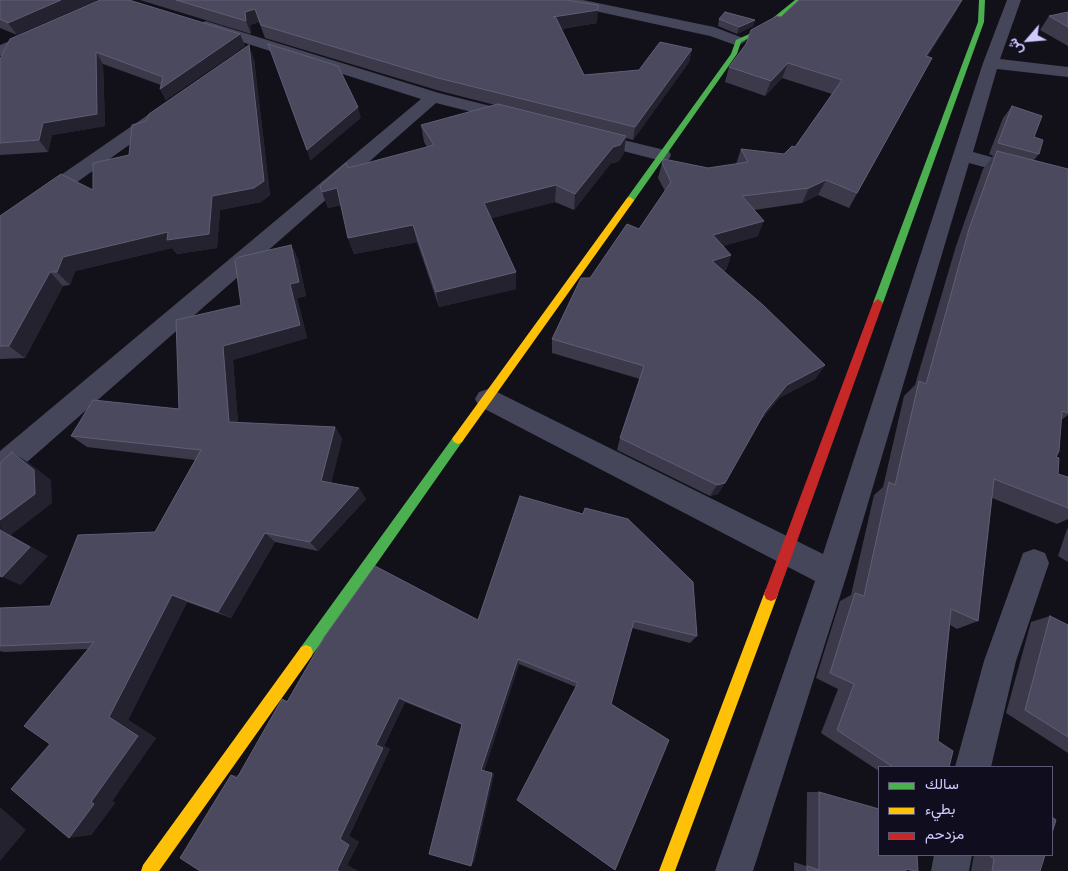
<!DOCTYPE html>
<meta charset="utf-8">
<style>
body{margin:0}
#map{position:relative;width:1068px;height:871px;overflow:hidden;background:#12111a;font-family:"Work Sans",Vazirmatn,sans-serif}
canvas{display:block}
.legend{position:absolute;left:878px;top:766px;width:175px;height:90px;box-sizing:border-box;background:#0f0d1e;border:1px solid #5c5977;margin:0;padding:6px 9px;list-style:none;font-size:15px;color:#d0cbfd}
.legend li{display:flex;align-items:center;gap:10px;height:25px}
.legend b{width:25px;border:1px solid #5c5977}
.north{position:absolute;left:1003px;top:15px;width:50px;height:50px;-webkit-text-stroke:4px #0f0d1e;paint-order:stroke;rotate:243deg;font-size:14px;font-weight:700;line-height:20px;text-align:center;color:#d0cbfd}
.north::after{content:'';display:block;margin:auto;width:18px;height:22px;background:#d0cbfd;clip-path:polygon(50% 0,100% 100%,50% 72%,0 100%)}
</style>
<div id="map">
<canvas width="1068" height="871"></canvas>
<ul class="legend">
<li><b style="height:6px;background:#4caf50"></b>سالك</li>
<li><b style="height:6px;background:#ffc107"></b>بطيء</li>
<li><b style="height:6px;background:#c62828"></b>مزدحم</li>
</ul>
<div class="north">ش</div>
</div>
<script>
const ctx = document.querySelector('canvas').getContext('2d');
ctx.lineJoin = 'round';
const toPath = rows => new Path2D(rows.map(r => 'M' + r).join(''));
function paint(path, color) { ctx.fillStyle = color; ctx.fill(path, 'evenodd'); }
function strokePath(path, color, width, dash) { ctx.strokeStyle = color; ctx.lineWidth = width; ctx.lineCap = dash ? 'butt' : 'round'; ctx.setLineDash(dash || []); ctx.stroke(path); }
paint(toPath([
 [556,0,583,0,714,27,743,38,746,41,738,46,710,36,563,4,556,0],
 [1007,0,1021,0,1000,59,1068,67,1068,77,997,69,973,152,1068,178,1068,190,969,163,847,574,753,871,715,871,815,581,479,406,475,399,479,392,488,389,497,392,823,554,983,63,1007,0],
 [206,21,439,93,522,114,525,118,522,122,516,123,436,103,10,477,0,480,0,451,421,99,201,29,198,26,201,23,206,21],
 [39,29,47,34,44,37,0,56,0,45,39,29],
 [161,109,167,110,170,114,167,118,7,232,0,234,0,217,155,110,161,109],
 [590,132,669,151,671,155,669,159,662,161,584,141,581,137,584,133,590,132],
 [1034,549,1045,553,1049,563,1016,661,991,767,955,767,984,661,1023,553,1034,549],
 [934,855,972,855,969,871,931,871,934,855]
]), '#46465b');
paint(toPath([
 [795,0,802,0,762,32,741,42,737,54,633,202,627,202,627,198,731,54,736,40,758,30,795,0],
 [979,0,985,0,984,22,883,303,881,306,875,306,873,303,978,22,979,0],
 [458,434,462,436,464,439,462,442,311,657,306,659,301,657,299,652,301,647,454,436,458,434]
]), '#4caf50');
paint(toPath([
 [630,197,634,200,633,202,462,442,458,444,454,442,452,439,454,436,627,198,630,197],
 [771,587,776,589,778,594,675,871,659,871,764,594,766,589,771,587],
 [306,645,311,647,313,652,311,657,159,871,141,871,143,865,301,647,306,645]
]), '#ffc107');
paint(toPath([
 [878,299,883,303,778,594,776,599,771,601,766,599,764,594,873,303,878,299]
]), '#c62828');
paint(toPath([
 [0,0,17,35,0,28],
 [140,0,566,0,597,23,561,29,584,75,639,70,692,49,689,62,633,140,626,138,624,153,618,162,611,163,574,210,555,202,491,218,516,272,516,289,439,307,417,242,354,254,348,238,341,205,328,208,320,186,348,168,427,147,424,142,421,125,495,105,440,91,265,38,259,22,250,25,251,34],
 [962,0,955,13,927,57,932,58,849,208,818,195,802,203,754,210,758,236,723,246,731,255,726,270,723,271,825,365,815,379,779,398,760,421,718,494,710,496,617,450,620,438,640,379,552,353,552,339,590,278,639,229,665,191,658,178,662,163,708,168,736,164,741,149,784,154,795,147,832,94,782,78,765,96,725,82,729,67,781,17],
 [1068,12,1068,46,1040,30,1049,16],
 [719,19,755,20,753,26,737,34,718,26],
 [240,34,245,46,166,100,160,89,161,85,103,64,105,126,52,135,48,152,0,155,0,59],
 [254,59,270,195,261,202,220,210,217,248,177,254,172,248,75,271,70,285,63,286,25,358,0,359,0,216,93,190,129,155,146,121],
 [1012,106,1034,137,1039,154,1034,160,1068,169,1068,415,1061,420,1056,457,1058,474,1068,477,1068,519,1057,524,992,498,978,621,957,629,950,625,938,741,949,767,879,767,879,771,821,733,838,689,816,678,840,601,851,595,874,495,883,487,904,396,915,385,956,246,983,169,993,156,989,154,1003,118],
 [291,245,298,259,306,296,297,298,307,338,233,360,238,423,335,427,342,439,331,483,366,499,318,551,275,542,231,618,187,602,128,720,156,738,112,801,115,803,91,835,50,744,88,649,4,652,0,651,0,608,50,606,155,532,195,460,87,447,71,436,179,409,241,305],
 [520,496,697,636,690,643,632,628,576,687,519,664,484,771,494,774,474,862,462,725,405,702,384,746,390,749,349,836,359,842,347,865,358,871,200,871,231,775,239,775,282,699,287,701,478,620],
 [1068,528,1068,562,1058,556,1067,529],
 [1050,616,1068,625,1068,753,1006,713,1031,622],
 [807,792,819,792,914,871,906,869,906,871,794,871,794,862,806,866],
 [973,855,1045,855,1040,871,971,871,974,855]
]), '#3b394a');
paint(toPath([
 [61,0,98,0,17,35,8,23],
 [962,0,955,13,918,72,926,56],
 [255,9,259,22,250,25,251,34,246,21,245,12],
 [598,10,597,23,553,30,553,17],
 [755,20,753,26,737,34,739,27],
 [240,34,245,46,166,100,160,89],
 [249,45,254,59,270,195,261,202,220,210,217,248,177,254,172,248,75,271,70,285,57,272,63,257,212,196],
 [692,49,689,62,633,140,635,127],
 [96,52,103,64,105,126,52,135,48,152,39,140,43,123],
 [788,63,782,78,765,96,771,81],
 [358,107,361,118,310,161,307,150],
 [626,136,624,153,618,162,611,163,574,210,575,194,613,147],
 [826,180,818,195,802,203,809,188],
 [556,185,555,202,486,220,484,203],
 [337,188,343,204,328,208,322,192],
 [764,221,758,236,708,250,713,235],
 [413,225,417,242,354,254,348,238],
 [291,245,298,259,306,296,297,298,307,338,233,360,239,434,229,422,223,346,290,284],
 [731,255,726,270,707,276,712,261],
 [50,272,63,286,25,358,9,346],
 [516,272,516,289,439,307,436,292],
 [825,365,815,379,779,398,757,424,765,412,787,385],
 [335,427,342,439,329,492,321,481],
 [12,452,29,463,51,480,52,503,11,535,48,556,21,585,2,577,0,520],
 [725,483,718,494,710,496,717,485],
 [359,488,366,499,318,551,310,542],
 [265,533,275,542,231,618,218,612],
 [172,595,187,602,128,720,156,738,112,801,115,803,91,835,69,838,91,802,109,717],
 [518,659,519,664,484,771,481,770],
 [399,698,405,702,384,746,390,749,349,836,359,842,347,865,358,871,339,871,337,870,340,839,376,745],
 [492,773,494,774,474,862,471,866],
 [231,775,246,775,237,778],
 [0,807,26,830,0,861]
]), '#24222e');
const building = toPath([
 [0,0,61,0,8,23,0,19,0,0],
 [100,0,129,0,240,34,160,89,163,77,96,52,97,114,43,123,39,140,0,143,0,59,10,39,100,0],
 [176,0,566,0,598,5,598,10,553,17,556,18,584,75,639,70,660,42,692,49,635,127,438,78,261,25,255,9,245,12,246,21,176,0],
 [799,0,962,0,926,56,932,58,857,193,826,180,809,188,742,196,764,221,713,235,731,255,712,261,763,305,825,365,787,385,765,412,725,483,717,485,620,438,644,366,552,339,581,278,590,278,627,224,639,229,671,182,662,163,664,159,708,168,748,162,741,149,784,154,792,146,795,147,842,80,788,63,771,81,729,67,746,44,751,30,777,16,781,17,799,0],
 [725,12,755,20,739,27,719,19,725,12],
 [1068,12,1068,27,1049,16,1068,12],
 [268,44,338,66,358,107,307,150,268,44],
 [249,45,264,181,254,188,212,196,209,234,167,240,168,232,63,257,57,272,50,272,9,346,0,346,0,216,61,174,93,190,93,163,129,155,132,125,146,121,149,114,249,45],
 [498,104,626,136,620,145,613,147,575,194,556,185,484,203,516,272,436,292,413,225,348,238,337,188,322,192,320,186,346,163,348,168,434,145,421,125,498,104],
 [1012,106,1042,116,1034,137,1043,140,1039,154,998,143,1012,106],
 [997,151,1068,169,1068,413,1062,411,1059,451,1056,457,1059,458,1058,474,1068,477,1068,508,994,479,978,621,951,609,938,741,953,751,949,767,893,767,837,730,854,684,830,673,855,593,864,596,889,482,895,485,919,381,926,384,969,229,997,151],
 [291,245,299,282,290,284,300,325,223,346,229,422,335,427,321,481,359,488,310,542,265,533,218,612,172,595,109,717,138,736,91,802,94,804,69,838,11,789,50,744,24,726,94,642,0,646,0,608,50,606,78,535,155,532,201,450,71,436,93,400,179,409,176,320,241,305,235,260,239,257,291,245],
 [12,452,34,470,35,494,0,520,0,463,12,452],
 [520,496,583,514,585,508,628,519,693,582,697,636,634,621,611,704,669,740,615,870,517,800,578,683,518,659,481,770,492,773,471,866,429,854,462,724,399,698,376,745,383,748,340,839,349,845,337,870,339,871,200,871,180,858,231,775,237,778,282,699,287,702,325,636,375,566,478,620,520,496],
 [0,530,30,547,2,577,0,576,0,530],
 [1050,616,1068,625,1068,737,1025,710,1050,616],
 [819,792,879,809,879,855,917,855,918,871,915,871,906,869,906,871,807,871,807,866,819,870,819,792],
 [1052,817,1056,820,1052,833,1052,817],
 [990,855,1045,855,1040,871,992,871,994,859,990,856,990,855]
]);
paint(building, '#4b495d');
strokePath(building, '#605d76', 1);
</script>
